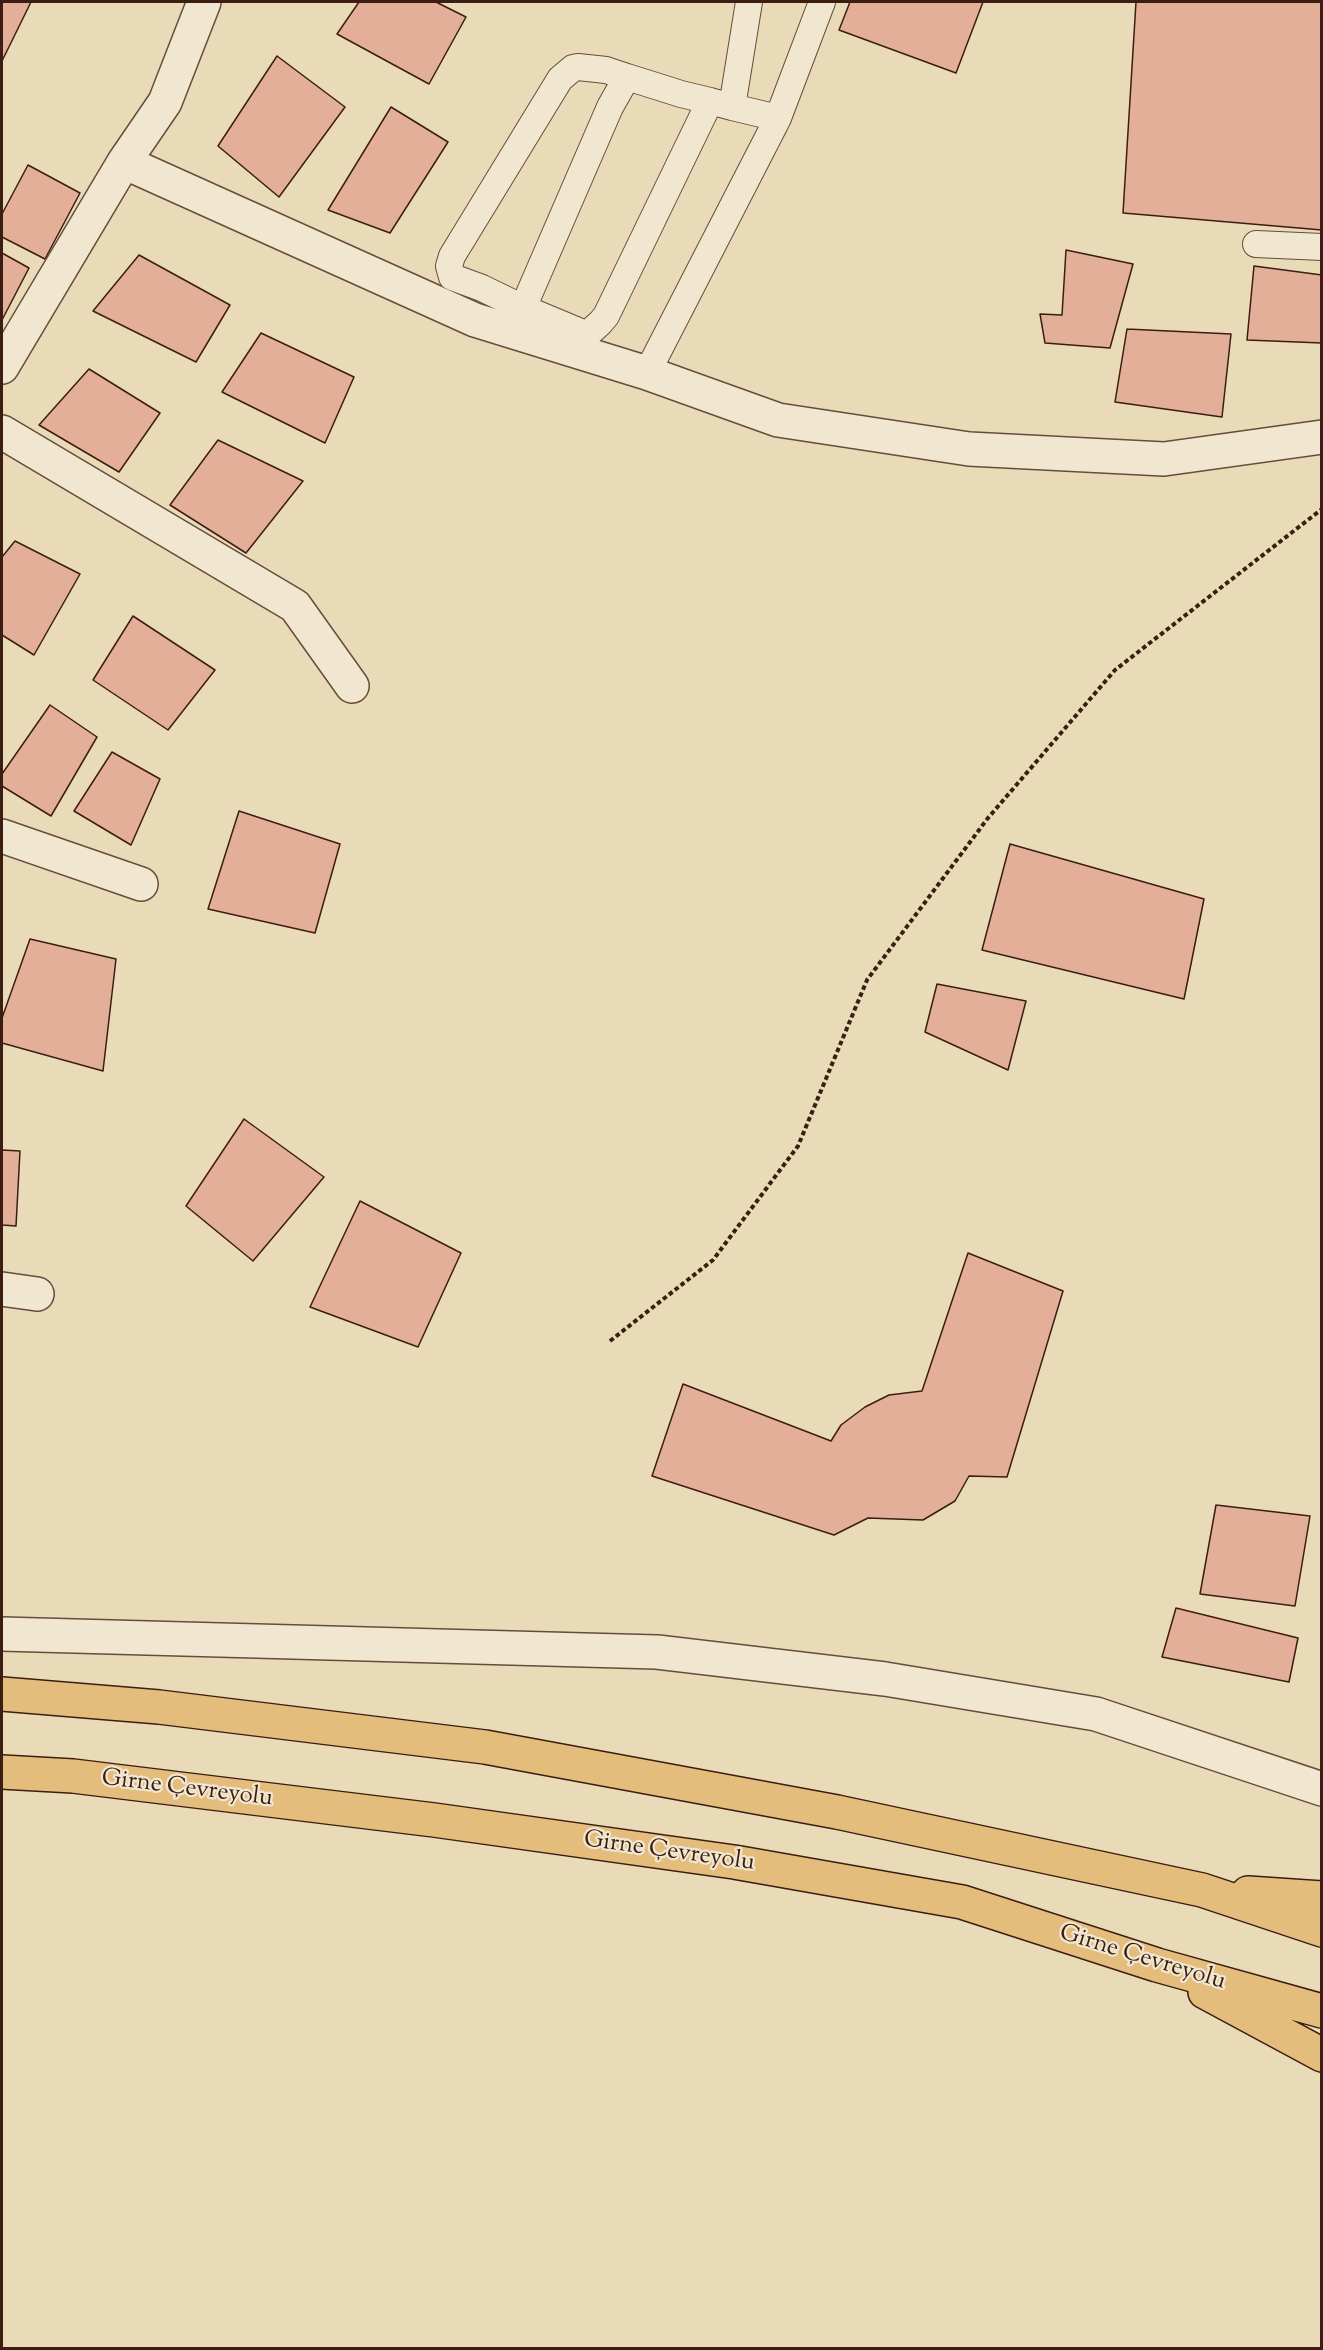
<!DOCTYPE html>
<meta charset="utf-8">
<style>
body{margin:0}
#map{position:relative;width:1323px;height:2350px;overflow:hidden;background:#e9dab8;font-family:"Sorts Mill Goudy",serif}
canvas{display:block}
.frame{position:absolute;inset:0;border:3px solid #3b1d11;pointer-events:none}
</style>
<div id="map">
<canvas width="1323" height="2350"></canvas>
<div class="frame"></div>
</div>
<script>
const ctx = document.querySelector('canvas').getContext('2d');
ctx.lineJoin = 'round';
function paint(path, color) { ctx.fillStyle = color; ctx.fill(path, 'evenodd'); }
const toPath = rows => new Path2D(rows.map(r => 'M' + r).join(''));
function strokePath(path, color, width, dash) { ctx.strokeStyle = color; ctx.lineWidth = width; ctx.lineCap = dash ? 'butt' : 'round'; ctx.setLineDash(dash || []); ctx.stroke(path); }
function write(font, color, halo, rows, align = 'center') {
  ctx.font = font + ' "Sorts Mill Goudy",serif'; ctx.lineWidth = 4.5; ctx.setLineDash([]); ctx.textBaseline = 'middle'; ctx.strokeStyle = halo; ctx.fillStyle = color; for (const [text, x, y, turn = 0] of rows) {
    ctx.save(); ctx.translate(x, y); ctx.rotate((+turn || 0) * Math.PI / 180); ctx.textAlign = isNaN(turn) ? turn : align; if (halo) ctx.strokeText(text, 0, 0); ctx.fillText(text, 0, 0); ctx.restore();
  }
}
const building = toPath([
 [2,2,31,2,2,61,2,2],
 [359,2,436,2,466,17,429,84,337,34,359,2],
 [850,2,983,2,956,73,839,30,850,2],
 [1136,2,1322,2,1322,230,1123,213,1136,2],
 [277,56,345,107,279,197,218,146,277,56],
 [391,107,448,142,390,233,328,210,391,107],
 [28,165,80,193,45,259,2,237,2,214,28,165],
 [1066,250,1133,264,1110,348,1045,343,1040,314,1062,315,1066,250],
 [2,253,29,268,2,320,2,253],
 [139,255,230,305,196,362,93,311,139,255],
 [1254,266,1322,275,1322,343,1247,340,1254,266],
 [1127,329,1231,334,1222,417,1115,402,1127,329],
 [261,333,354,377,325,443,222,392,261,333],
 [89,369,160,413,119,472,39,425,89,369],
 [218,440,303,481,246,553,170,505,218,440],
 [15,541,80,574,34,655,2,635,2,557,15,541],
 [133,616,215,670,168,730,93,680,133,616],
 [50,705,97,737,51,816,2,786,2,774,50,705],
 [112,752,160,779,131,845,74,811,112,752],
 [239,811,340,844,315,933,208,909,239,811],
 [1010,844,1204,899,1184,999,982,950,1010,844],
 [30,939,116,959,103,1071,2,1043,2,1018,30,939],
 [937,984,1026,1001,1008,1070,925,1032,937,984],
 [244,1119,324,1177,253,1261,186,1206,244,1119],
 [2,1150,20,1151,16,1226,2,1225,2,1150],
 [360,1201,461,1253,418,1347,310,1307,360,1201],
 [968,1253,1063,1291,1007,1477,969,1476,955,1501,923,1520,868,1518,834,1535,652,1476,683,1384,831,1441,841,1425,865,1407,889,1395,922,1391,968,1253],
 [1216,1505,1310,1516,1295,1606,1200,1594,1216,1505],
 [1176,1608,1298,1638,1289,1682,1162,1657,1176,1608]
]);
paint(building, '#e3af99');
strokePath(building, '#3b1d11', 1.5);
const lane = toPath([
 [710,101,606,316,600,323,590,332,583,333,523,308,610,107,627,77,681,94,710,101,732,107,778,118],
 [732,107,749,2],
 [1256,244,1322,247],
 [523,308,482,288,452,277,449,266,452,256,560,79,573,68,578,67,606,70,627,77],
 [647,373,778,118,822,2]
]);
const street = toPath([
 [124,162,475,320,647,373,778,420,969,449,1164,459,1322,437],
 [2,367,124,162,165,102,204,2],
 [2,432,295,606,352,686],
 [2,836,141,884],
 [2,1289,37,1294],
 [2,1634,657,1652,885,1679,1096,1714,1322,1789]
]);
const highway = toPath([
 [2,1694,159,1707,485,1747,837,1812,1202,1890,1322,1930],
 [2,1772,73,1776,434,1820,734,1862,962,1902,1157,1965,1322,2011],
 [1248,1893,1322,1898],
 [1205,1992,1322,2055]
]);
strokePath(lane, '#664c3b', 28);
strokePath(street, '#664c3b', 36);
strokePath(highway, '#3b1d11', 36);
strokePath(toPath([
 [610,1341,713,1260,798,1146,867,980,988,818,1115,670,1322,509]
]), '#3b1d11', 4, [4.5, 3]);
strokePath(lane, '#f1e7d1', 26);
strokePath(street, '#f1e7d1', 33);
strokePath(highway, '#e4bd7c', 33);
write('24px', '#3b1d11', '#f1e7d1', [
 ["Girne Çevreyolu",187,1790,7],
 ["Girne Çevreyolu",669,1853,8],
 ["Girne Çevreyolu",1142,1959,17]
]);
</script>
